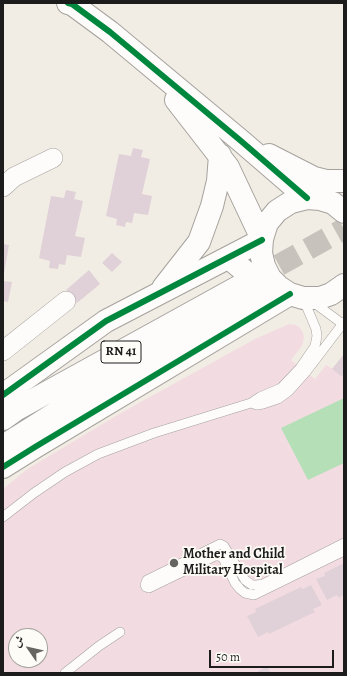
<!DOCTYPE html>
<meta charset="utf-8">
<style>
body{margin:0}
#map{position:relative;width:347px;height:676px;overflow:hidden;background:#f2ede4;font-family:Alegreya,Amiri,serif}
canvas{display:block}
.frame{position:absolute;inset:0;border:4px solid #1c1c1c;pointer-events:none}
.north{position:absolute;left:8px;top:628px;width:40px;height:40px;box-sizing:border-box;background:#fdfcf7;border:1px solid #a3a29f;border-radius:50%;rotate:304deg;font-size:11px;font-weight:700;line-height:16px;text-align:center;color:#1c1c1c}
.north::after{content:'';display:block;margin:auto;width:14px;height:18px;background:#676562;clip-path:polygon(50% 0,100% 100%,50% 72%,0 100%)}
.scale{position:absolute;left:209px;top:650px;width:125px;height:18px;box-sizing:border-box;border:2px solid #1c1c1c;border-top:0;padding-left:5px;font-size:12px;line-height:14px;white-space:nowrap;color:#1c1c1c;-webkit-text-stroke:3px #fdfcf7;paint-order:stroke}
</style>
<div id="map">
<canvas width="347" height="676"></canvas>
<div class="frame"></div>
<div class="north">ش</div>
<div class="scale">50 m</div>
</div>
<script>
const ctx = document.querySelector('canvas').getContext('2d');
ctx.lineJoin = 'round';
function paint(path, color) { ctx.fillStyle = color; ctx.fill(path, 'evenodd'); }
const toPath = rows => new Path2D(rows.map(r => 'M' + r).join(''));
function strokePath(path, color, width, dash) { ctx.strokeStyle = color; ctx.lineWidth = width; ctx.lineCap = dash ? 'butt' : 'round'; ctx.setLineDash(dash || []); ctx.stroke(path); }
function write(font, color, halo, rows, align = 'center') {
  ctx.font = font + ' Alegreya,serif'; ctx.lineWidth = 3.5; ctx.setLineDash([]); ctx.textBaseline = 'middle'; ctx.strokeStyle = halo; ctx.fillStyle = color; for (const [text, x, y, turn = 0] of rows) {
    ctx.save(); ctx.translate(x, y); ctx.rotate((+turn || 0) * Math.PI / 180); ctx.textAlign = isNaN(turn) ? turn : align; if (halo) ctx.strokeText(text, 0, 0); ctx.fillText(text, 0, 0); ctx.restore();
  }
}
paint(toPath([
 [289,324,296,325,300,328,303,333,304,338,302,346,291,360,315,379,326,365,333,369,344,354,344,673,3,673,3,489,26,470,119,414,255,339],
 [16,636,40,636,40,660,16,660]
]), '#f3dce1');
paint(toPath([
 [344,398,344,463,308,480,281,428]
]), '#b5dfb7');
paint(toPath([
 [133,148,143,150,141,157,150,159,142,194,152,196,148,215,134,213,132,223,126,222,125,227,116,225,117,219,106,216,119,154,131,156],
 [66,190,76,192,74,199,83,201,75,236,85,238,81,257,67,255,65,265,59,264,58,269,49,268,50,261,39,258,51,196,64,198],
 [3,244,9,245,4,273,3,273],
 [112,253,122,262,112,272,102,263],
 [89,270,100,284,77,303,66,290],
 [3,281,12,282,8,302,3,301],
 [344,354,344,375,341,376,332,369],
 [344,563,344,595,339,598,337,595,327,600,316,579,325,576,324,573],
 [311,585,322,605,313,609,315,612,269,634,268,632,258,637,247,616,256,612,255,609,301,587,303,589],
 [267,666,271,673,255,673]
]), '#e0d1d8');
strokePath(toPath([
 [250,281,344,229]
]), '#c7c3bc', 22, [22, 11]);
const service = toPath([
 [313,302,344,325],
 [251,403,257,405,263,404,278,399,289,391,306,372,344,322],
 [3,517,34,493,65,472,98,454,154,433,251,403,260,397,281,388,300,368,315,346,317,336,316,329,303,298],
 [344,543,263,584,257,585,252,585,245,580,224,546,220,544,147,580,145,585,146,587,149,588,215,556,219,556,223,558,235,583,240,589,245,593,254,595,344,551],
 [65,673,99,646,120,632]
]);
const minor = toPath([
 [3,187,14,177,53,158],
 [3,351,66,301]
]);
const tertiary = toPath([
 [68,3,72,4,110,32,241,141,307,198],
 [176,100,228,167,262,239],
 [269,155,314,178,326,181,344,181],
 [344,212,333,203,320,199,307,198,291,202,277,211,267,223,262,239,261,253,264,266,270,278,279,287,290,294,303,298,320,298,331,294,344,285],
 [229,258,248,274,256,285,261,298,261,311],
 [163,288,199,242,212,206,218,181,220,155],
 [3,395,106,321,262,240],
 [3,467,35,447,290,294]
]);
const trunk = toPath([
 [3,419,17,409,240,286],
 [3,446,119,373,245,302]
]);
strokePath(service, '#a5a29d', 10);
strokePath(minor, '#a5a29d', 20);
strokePath(tertiary, '#a5a29d', 24);
strokePath(trunk, '#a5a29d', 24);
strokePath(service, '#fdfcfb', 9);
strokePath(minor, '#fdfcfb', 19);
strokePath(tertiary, '#fdfcfb', 22);
strokePath(trunk, '#fdfcfb', 22);
strokePath(toPath([
 [68,3,72,4,110,32,241,141,307,198],
 [3,395,106,321,262,240],
 [3,467,35,447,290,294]
]), '#00873e', 6);
for (const [x, y, r, color] of [
 [174,563,5,"#676562"]
]) { const dot = new Path2D(); dot.arc(x, y, r, 0, 2 * Math.PI); ctx.fillStyle = color; ctx.fill(dot); strokePath(dot, '#fdfcf7', 1.5); }
for (const [x, y, w] of [
 [121,352,40]
]) { const box = new Path2D(); box.roundRect(x - w / 2, y - 11, w, 22, 3); ctx.fillStyle = '#fdfcf7'; ctx.fill(box); strokePath(box, '#1c1c1c', 1); }
write('bold 13px', '#1c1c1c', null, [
 ["RN 41",121,352]
]);
write('bold 14px', '#1c1c1c', '#fdfcf7', [
 ["Mother and Child",183,555],
 ["Military Hospital",183,571]
], 'left');
</script>
